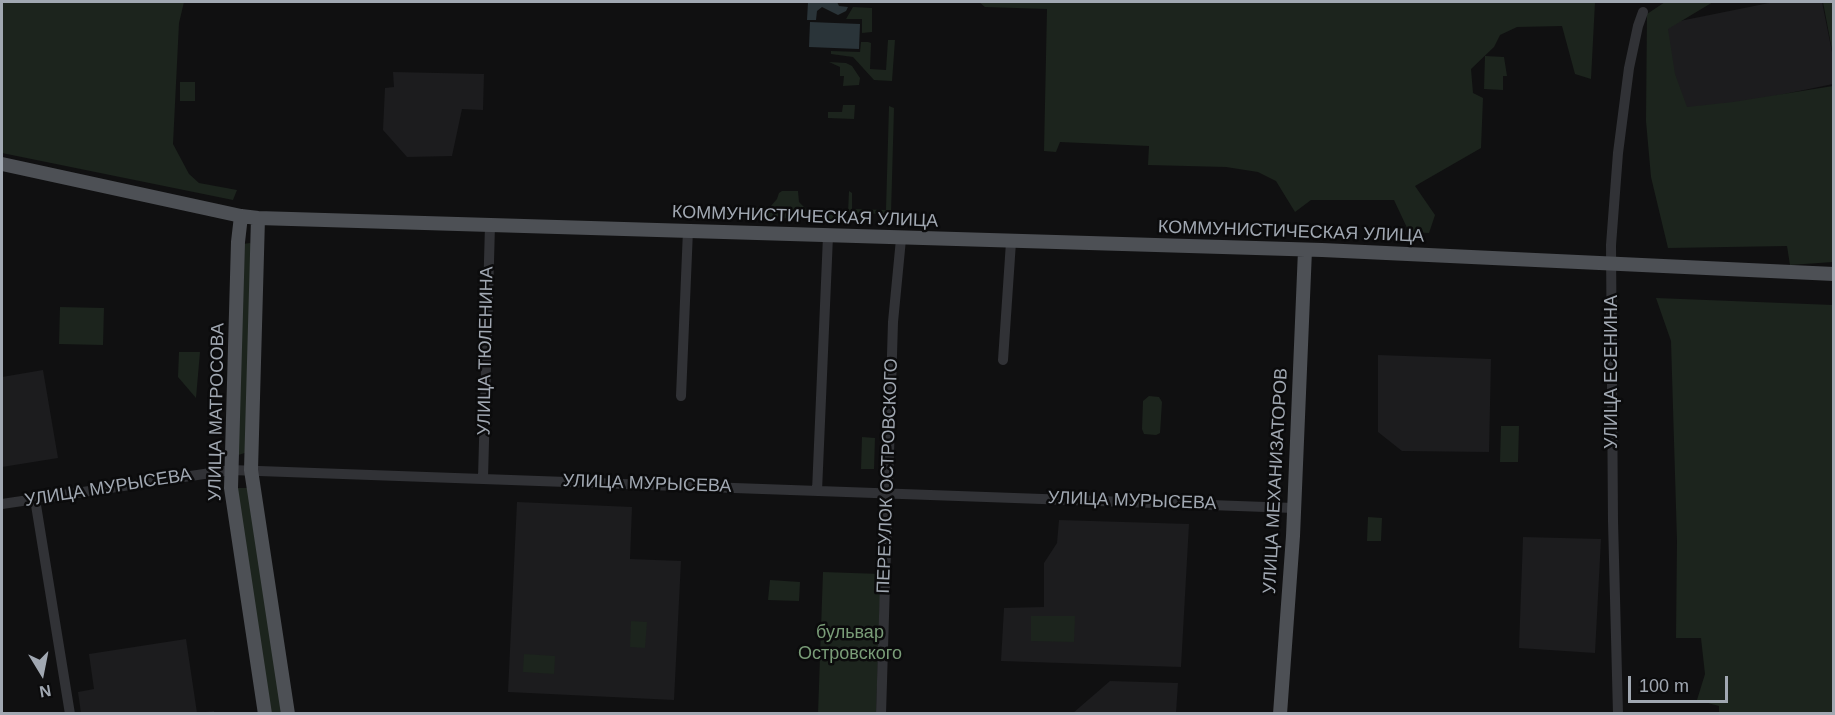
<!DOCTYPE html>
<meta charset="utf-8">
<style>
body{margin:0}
#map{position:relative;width:1835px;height:715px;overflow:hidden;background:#101011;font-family:Helvetica,sans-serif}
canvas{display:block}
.frame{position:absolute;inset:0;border:3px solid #a1a8b2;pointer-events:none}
.north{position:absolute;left:12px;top:643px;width:60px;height:60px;-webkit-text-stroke:4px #0b0b0c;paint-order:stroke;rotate:170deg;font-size:16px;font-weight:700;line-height:24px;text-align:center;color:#a1a8b2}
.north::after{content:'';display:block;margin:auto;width:21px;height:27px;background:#a1a8b2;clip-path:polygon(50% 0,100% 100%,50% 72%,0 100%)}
.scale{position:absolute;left:1628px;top:676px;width:100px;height:27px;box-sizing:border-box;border:3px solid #a1a8b2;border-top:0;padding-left:8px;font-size:18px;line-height:21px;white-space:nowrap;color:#a1a8b2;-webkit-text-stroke:4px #0b0b0c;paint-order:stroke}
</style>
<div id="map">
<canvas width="1835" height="715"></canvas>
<div class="frame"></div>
<div class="north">N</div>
<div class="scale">100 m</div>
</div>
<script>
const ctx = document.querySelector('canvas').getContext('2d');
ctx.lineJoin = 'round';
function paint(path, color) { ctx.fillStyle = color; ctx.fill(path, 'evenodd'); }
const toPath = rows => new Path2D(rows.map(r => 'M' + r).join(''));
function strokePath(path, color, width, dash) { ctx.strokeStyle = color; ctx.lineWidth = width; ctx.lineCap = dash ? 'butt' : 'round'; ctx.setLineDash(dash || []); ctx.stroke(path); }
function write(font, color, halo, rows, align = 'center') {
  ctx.font = font + ' Helvetica,sans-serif'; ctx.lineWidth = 5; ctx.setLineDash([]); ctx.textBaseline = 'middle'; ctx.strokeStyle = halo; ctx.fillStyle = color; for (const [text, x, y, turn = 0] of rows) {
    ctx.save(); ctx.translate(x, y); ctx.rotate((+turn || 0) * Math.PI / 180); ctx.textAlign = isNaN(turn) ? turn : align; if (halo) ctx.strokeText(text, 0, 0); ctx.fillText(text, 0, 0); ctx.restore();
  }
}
paint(toPath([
 [1774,2,1822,2,1833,57,1833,84,1683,115,1671,66,1665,24],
 [393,72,484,74,483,110,462,109,452,156,407,157,383,130,385,88,394,87],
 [1378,355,1491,359,1489,452,1402,451,1378,432],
 [43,370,58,458,2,467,2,377],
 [517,502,632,507,630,559,681,561,674,700,508,692],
 [1059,520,1189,524,1181,667,1001,661,1004,608,1044,607,1044,563,1057,543],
 [1523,537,1601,539,1595,653,1519,648],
 [186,639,197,713,214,711,214,713,81,713,78,692,94,689,89,654],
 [1110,681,1178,683,1176,713,1073,713]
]), '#1c1c1e');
paint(toPath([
 [2,2,184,2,179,23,173,144,189,174,199,183,237,190,233,200,2,153],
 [979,2,1595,2,1591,79,1575,74,1562,26,1517,27,1500,35,1494,47,1471,69,1473,93,1483,98,1481,148,1415,186,1435,215,1429,233,1409,232,1394,200,1311,200,1295,212,1276,181,1258,172,1226,167,1148,165,1149,146,1060,142,1056,152,1044,151,1047,9,985,7],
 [1665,2,1713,2,1668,29,1675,74,1687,107,1733,102,1833,86,1833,262,1790,265,1787,246,1668,248,1651,177,1646,121,1647,14],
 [1823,2,1833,2,1833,55],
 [853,7,872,8,872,32,862,33,862,19,846,19],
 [888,40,895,40,892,81,874,80,853,57,831,54,831,51,860,52,861,42,868,42,871,43,870,69,886,70],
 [1485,56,1504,57,1507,76,1503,76,1503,90,1484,89],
 [829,62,846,63,852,66,860,78,859,85,843,86,844,76,840,76,840,67],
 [180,82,195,82,195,101,180,101],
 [843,105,855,105,854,119,828,118,828,112,842,112],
 [889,106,894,108,891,214,848,213,849,191,852,193,852,209,886,210],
 [782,191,798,191,799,202,809,212,745,210,749,208,770,207,777,199,779,193],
 [745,212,836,215,836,220,725,216,726,213],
 [250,243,252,244,248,452,235,456,243,244],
 [1656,298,1833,305,1833,713,1719,713,1719,706,1697,700,1705,674,1701,638,1676,638,1677,541,1671,341],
 [60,307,104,308,103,345,59,344],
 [179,352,200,352,196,398,178,377],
 [1149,396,1159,397,1162,402,1160,433,1156,435,1144,434,1142,429,1143,401],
 [1501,426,1519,426,1518,462,1500,462],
 [862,437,875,438,874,469,861,469],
 [234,488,249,488,283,713,269,713],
 [1368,517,1382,518,1381,541,1367,541],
 [823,572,881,574,876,713,818,714],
 [770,580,800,582,799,601,768,600],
 [1031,616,1075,616,1074,642,1031,641],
 [631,621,647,622,645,648,630,647],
 [524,654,555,656,554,674,523,672]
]), '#1c241d');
paint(toPath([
 [808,2,837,2,839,6,848,7,846,11,838,15,822,7,817,11,816,20,807,20],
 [810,22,860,24,859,49,809,47]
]), '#2a3439');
strokePath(toPath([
 [1003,360,1011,242],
 [681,396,688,230],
 [483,478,490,225],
 [817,491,828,236],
 [35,499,70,714],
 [2,504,231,470,1294,508],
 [881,714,893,322,901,239],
 [1618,714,1613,521,1611,245,1618,153,1629,68,1638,26,1643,12]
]), '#313236', 10);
strokePath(toPath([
 [2,164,241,216,258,218,1322,250,1834,274],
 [241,216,238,242,231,488,265,714],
 [258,218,251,470,288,714],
 [1280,714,1293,536,1305,250]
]), '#4d5055', 14);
write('18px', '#a1a8b2', '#0b0b0c', [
 ["КОММУНИСТИЧЕСКАЯ УЛИЦА",805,217,2],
 ["КОММУНИСТИЧЕСКАЯ УЛИЦА",1291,232,2],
 ["УЛИЦА ТЮЛЕНИНА",486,351,-89],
 ["УЛИЦА ЕСЕНИНА",1612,372,-90],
 ["УЛИЦА МАТРОСОВА",217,412,-89],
 ["ПЕРЕУЛОК ОСТРОВСКОГО",888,476,-88],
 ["УЛИЦА МЕХАНИЗАТОРОВ",1276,481,-87],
 ["УЛИЦА МУРЫСЕВА",647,484,2],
 ["УЛИЦА МУРЫСЕВА",108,488,-9],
 ["УЛИЦА МУРЫСЕВА",1132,501,2]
]);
write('18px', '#7a9d78', '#0b0b0c', [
 ["бульвар",850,633],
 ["Островского",850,654]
]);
</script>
